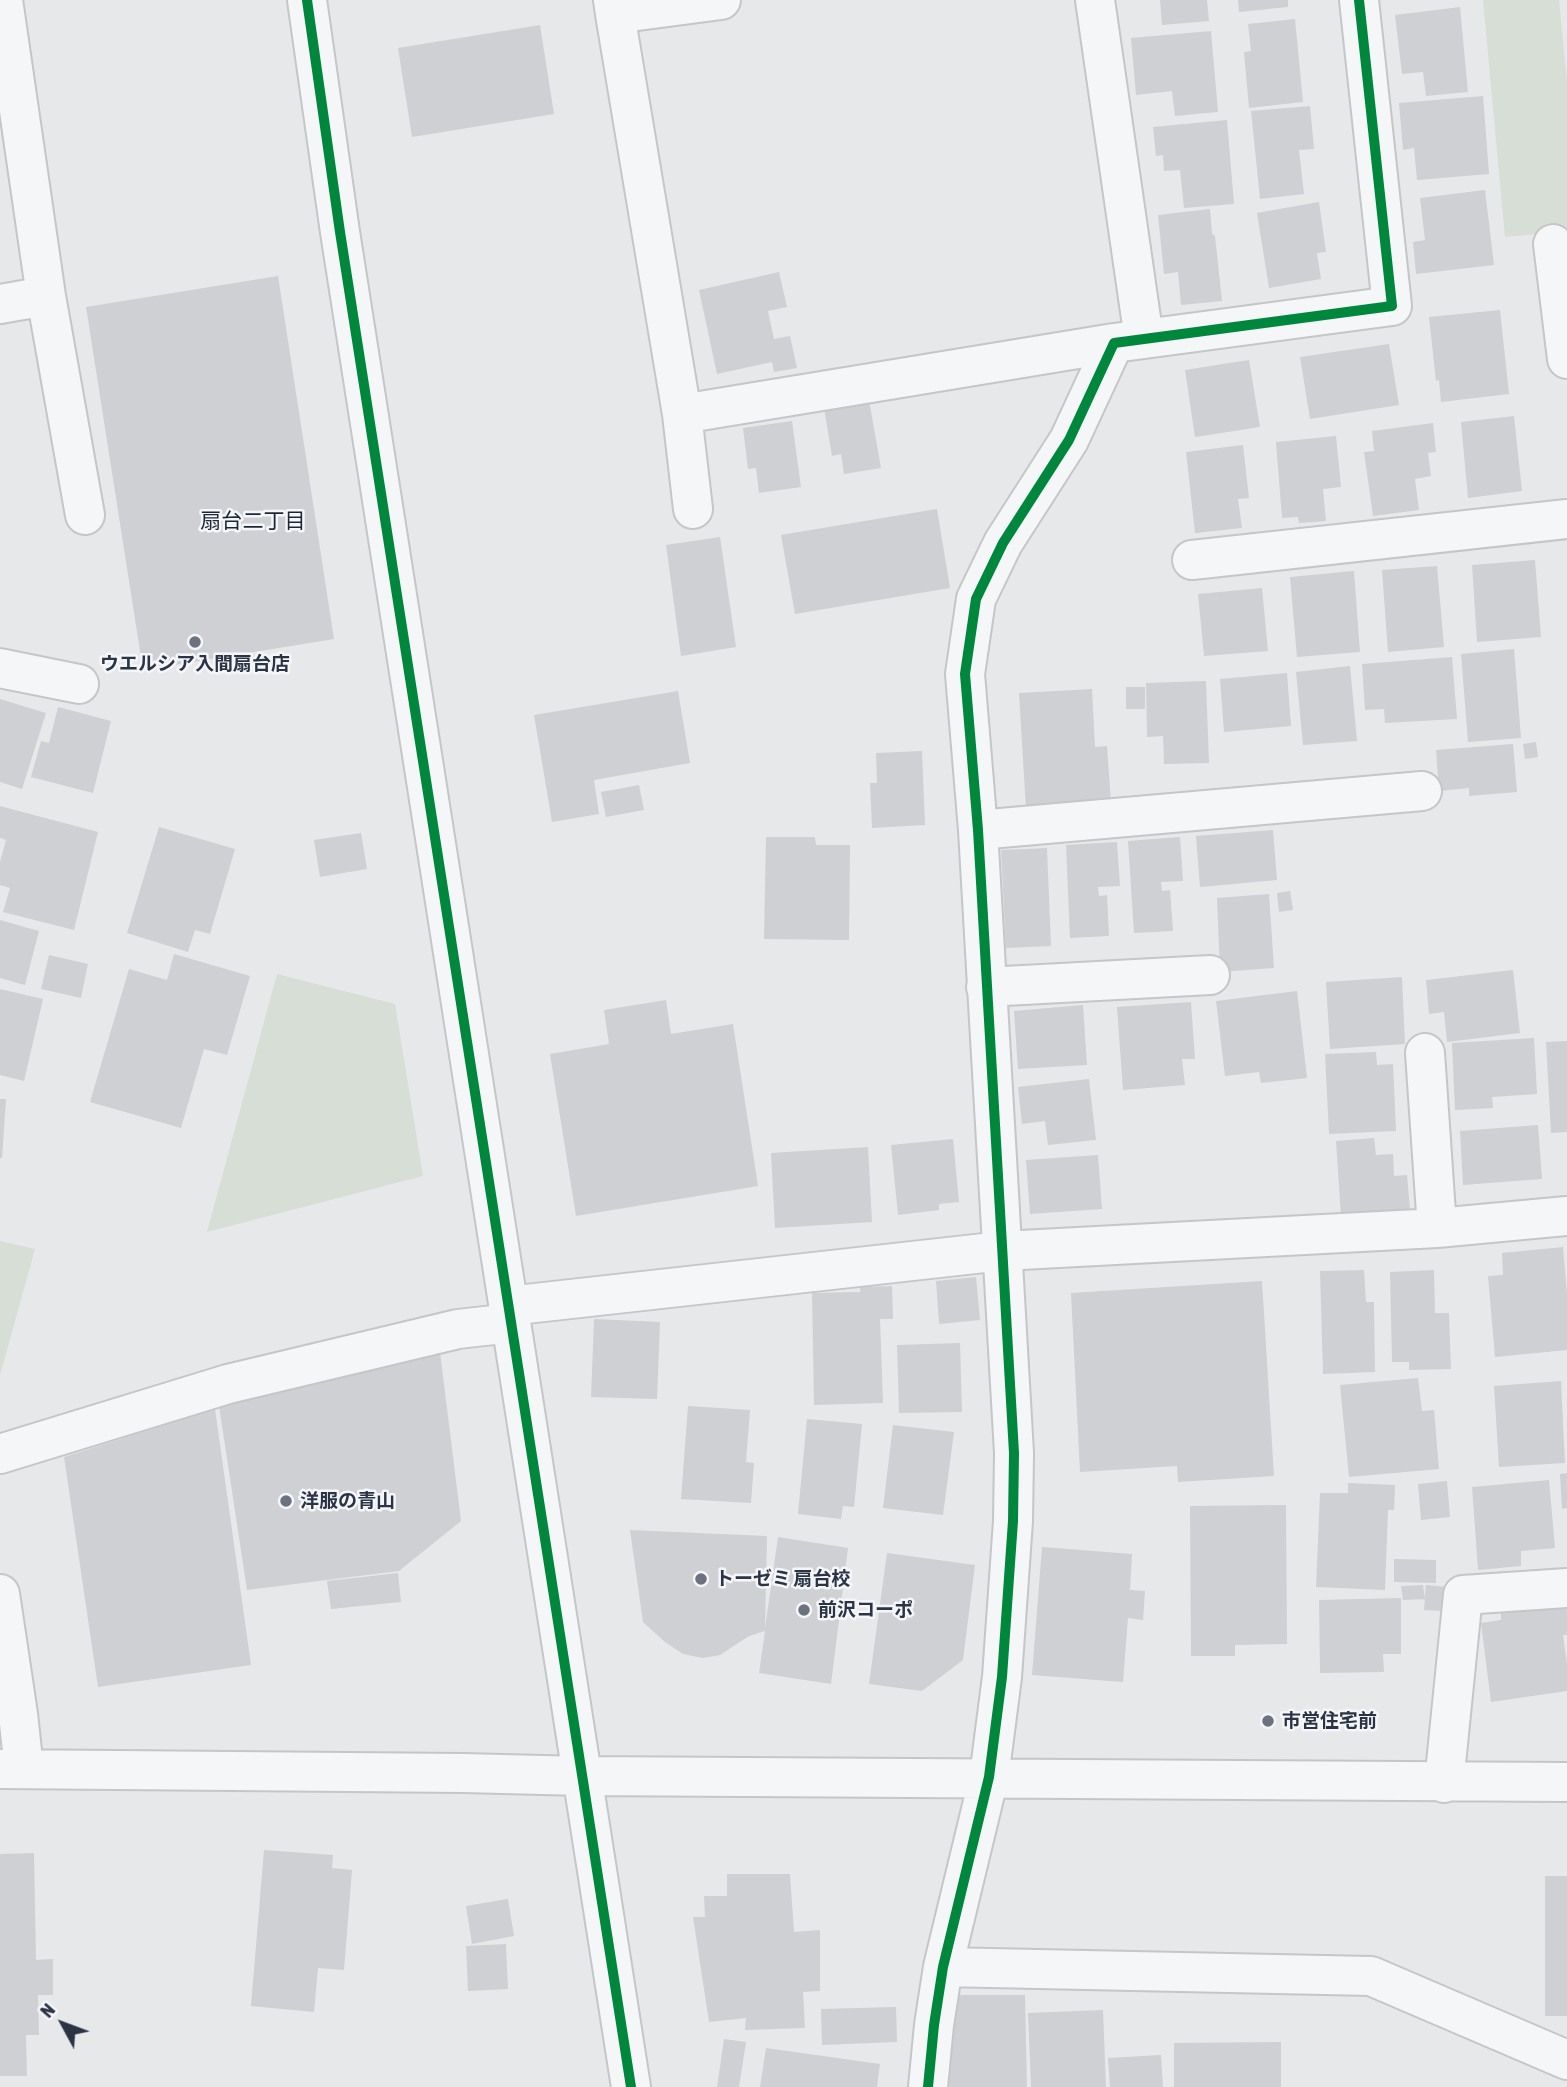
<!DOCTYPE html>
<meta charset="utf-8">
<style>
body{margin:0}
#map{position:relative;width:1567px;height:2087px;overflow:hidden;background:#e6e8ea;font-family:"Asap Condensed",sans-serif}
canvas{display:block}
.north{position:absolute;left:28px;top:1989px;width:70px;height:70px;-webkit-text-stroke:5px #f4f6f9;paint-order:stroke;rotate:311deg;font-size:19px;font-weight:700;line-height:28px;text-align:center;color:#2b3445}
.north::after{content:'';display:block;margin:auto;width:24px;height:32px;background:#2b3445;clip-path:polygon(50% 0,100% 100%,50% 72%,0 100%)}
</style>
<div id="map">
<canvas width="1567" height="2087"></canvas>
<div class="north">N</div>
</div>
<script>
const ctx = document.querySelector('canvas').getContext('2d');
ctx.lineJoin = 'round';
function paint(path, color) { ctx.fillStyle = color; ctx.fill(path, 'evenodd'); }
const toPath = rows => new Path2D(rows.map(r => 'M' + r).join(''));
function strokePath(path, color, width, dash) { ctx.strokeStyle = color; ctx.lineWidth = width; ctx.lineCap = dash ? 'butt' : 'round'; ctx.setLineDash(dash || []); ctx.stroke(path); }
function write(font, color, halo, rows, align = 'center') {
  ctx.font = font + ' "Asap Condensed","Noto Sans JP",sans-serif'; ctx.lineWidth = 5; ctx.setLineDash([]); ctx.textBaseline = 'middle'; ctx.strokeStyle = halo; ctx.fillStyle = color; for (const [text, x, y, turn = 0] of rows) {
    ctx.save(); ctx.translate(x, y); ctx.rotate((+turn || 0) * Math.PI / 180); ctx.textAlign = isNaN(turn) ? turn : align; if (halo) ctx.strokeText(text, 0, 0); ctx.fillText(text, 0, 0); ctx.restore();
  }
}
paint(toPath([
 [1483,0,1559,0,1567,82,1567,231,1505,237],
 [277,974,395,1004,423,1176,207,1232],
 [0,1241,35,1249,0,1375]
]), '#d6ded6');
paint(toPath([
 [1160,0,1207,0,1209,21,1162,25],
 [1238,0,1288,0,1288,7,1239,12],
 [1460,7,1468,92,1426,96,1423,72,1402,74,1395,15],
 [1295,19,1303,102,1249,108,1244,52,1251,51,1248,24],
 [540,25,554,114,412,137,398,48],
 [1211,31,1218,112,1175,116,1172,91,1136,95,1131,38],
 [1483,96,1489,174,1417,180,1414,148,1403,150,1399,103],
 [1310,106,1314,149,1299,150,1304,194,1260,199,1251,111],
 [1227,120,1234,204,1184,208,1180,170,1164,171,1163,155,1156,156,1153,127],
 [1485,190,1494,265,1416,274,1413,242,1425,240,1420,198],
 [1319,202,1326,252,1317,253,1321,279,1269,288,1257,213],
 [1210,209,1212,234,1215,236,1222,301,1181,305,1178,272,1164,274,1158,215],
 [779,272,787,307,768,311,774,339,790,336,797,368,774,372,772,362,717,374,699,290],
 [278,276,334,639,143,670,86,307],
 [1500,310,1509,394,1441,402,1439,380,1436,381,1429,317],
 [1389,344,1399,405,1310,419,1300,357],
 [1249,360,1260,427,1195,437,1185,370],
 [869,400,881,468,844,474,841,454,832,456,824,408],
 [1514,416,1522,491,1468,498,1461,422],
 [792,421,801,487,759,493,756,468,748,469,743,428],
 [1433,423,1436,452,1428,453,1431,476,1415,479,1419,510,1373,516,1364,452,1374,451,1372,431],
 [1336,436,1341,487,1323,489,1326,521,1299,523,1298,517,1282,518,1276,442],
 [1243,445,1249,498,1238,499,1242,528,1195,533,1186,452],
 [937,509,950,588,795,614,781,535],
 [720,537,736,647,681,656,666,545],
 [1535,560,1541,637,1477,642,1472,565],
 [1437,566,1444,647,1388,652,1382,570],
 [1354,571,1360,652,1297,657,1290,577],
 [1262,588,1268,651,1204,656,1198,594],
 [1514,649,1521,738,1468,742,1461,654],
 [1452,657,1457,719,1385,723,1384,709,1365,710,1362,664],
 [1350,666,1357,741,1303,745,1296,672],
 [1287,673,1291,726,1224,732,1220,679],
 [1206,681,1209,763,1164,764,1163,736,1147,737,1146,683],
 [1126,687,1145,687,1145,709,1126,709],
 [1092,689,1095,747,1107,746,1111,803,1026,809,1019,693],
 [678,691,690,763,594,780,599,814,552,822,534,715],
 [0,699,46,713,22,789,0,782],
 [58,707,111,721,93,793,31,777,41,741,49,743],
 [1536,742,1538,757,1525,759,1523,744],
 [1513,744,1517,792,1469,796,1469,788,1439,791,1436,750],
 [922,751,925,825,872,828,870,783,877,783,876,753],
 [639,785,644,810,606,817,601,792],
 [0,806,98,832,74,930,3,912,10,888,0,885,0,862,6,840,0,838],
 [159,827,235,849,210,934,195,930,188,952,127,933],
 [1273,830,1277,880,1200,887,1196,836],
 [361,833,367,869,320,877,314,840],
 [766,837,815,837,816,845,850,845,849,940,764,939],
 [1180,837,1183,881,1161,882,1162,891,1170,890,1173,931,1134,933,1128,841],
 [1117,842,1120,886,1098,887,1099,896,1107,895,1109,936,1070,938,1066,845],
 [1047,848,1051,946,1006,948,1001,850],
 [1290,891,1293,910,1279,912,1277,893],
 [1269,894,1274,968,1220,972,1217,898],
 [0,920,39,931,25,985,0,978],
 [174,954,250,976,227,1055,204,1049,181,1128,90,1102,129,969,167,980],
 [49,955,88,964,81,998,41,989],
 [1513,970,1520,1033,1447,1042,1444,1012,1429,1014,1426,980],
 [1402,977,1405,1044,1330,1049,1326,982],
 [0,989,43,999,24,1081,0,1075],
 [1297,991,1307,1078,1261,1083,1259,1072,1225,1076,1216,1001],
 [666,1000,671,1034,733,1024,758,1186,576,1216,550,1054,609,1044,604,1010],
 [1191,1002,1195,1059,1182,1059,1185,1085,1123,1090,1117,1007],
 [1083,1005,1087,1065,1018,1069,1014,1011],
 [1534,1038,1537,1094,1492,1097,1493,1108,1455,1110,1452,1043],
 [1567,1041,1567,1132,1551,1133,1546,1042],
 [1376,1052,1377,1065,1393,1064,1396,1131,1329,1134,1325,1054],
 [1089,1079,1096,1140,1048,1145,1045,1121,1022,1124,1018,1087],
 [0,1099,6,1099,2,1158,0,1158],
 [1538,1125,1542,1179,1463,1185,1460,1131],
 [1374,1138,1376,1155,1393,1154,1394,1176,1407,1175,1410,1210,1341,1216,1336,1141],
 [953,1139,959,1202,939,1204,939,1210,898,1215,891,1145],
 [868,1147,872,1222,775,1228,771,1153],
 [1098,1155,1102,1209,1030,1214,1026,1160],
 [1563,1247,1567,1294,1567,1350,1495,1357,1488,1276,1503,1275,1502,1253],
 [1364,1270,1366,1302,1374,1302,1375,1372,1323,1374,1320,1271],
 [1434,1270,1435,1313,1449,1313,1451,1369,1409,1370,1409,1362,1392,1362,1390,1272],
 [976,1277,980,1320,939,1324,936,1281],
 [1262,1281,1274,1476,1178,1482,1177,1466,1080,1472,1071,1293],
 [892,1286,893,1319,880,1319,883,1403,814,1405,812,1293,860,1292,860,1287],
 [594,1319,660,1322,657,1399,591,1397],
 [960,1343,962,1412,899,1413,897,1345],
 [440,1352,461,1521,399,1571,247,1590,219,1406],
 [1418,1378,1422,1411,1434,1410,1439,1469,1349,1477,1340,1385],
 [1561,1381,1565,1463,1499,1467,1494,1386],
 [688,1406,750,1410,746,1462,754,1463,751,1503,681,1499],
 [215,1409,251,1665,98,1687,64,1457],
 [807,1419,862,1424,854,1507,843,1506,841,1519,798,1514],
 [893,1425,954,1432,943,1515,883,1508],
 [1567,1473,1567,1508,1562,1509,1560,1474],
 [1549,1480,1555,1548,1521,1551,1521,1566,1478,1570,1472,1487],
 [1447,1481,1450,1517,1421,1520,1418,1484],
 [1348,1483,1395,1485,1394,1510,1388,1510,1385,1590,1316,1587,1320,1493,1348,1493],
 [1286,1505,1287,1644,1235,1645,1235,1656,1191,1656,1190,1506],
 [630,1530,767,1536,765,1628,778,1537,848,1548,831,1684,759,1673,765,1631,749,1636,720,1655,703,1658,683,1654,665,1642,643,1622],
 [1042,1547,1132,1554,1130,1590,1145,1591,1143,1620,1128,1618,1123,1682,1032,1675],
 [887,1553,975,1565,963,1660,922,1691,869,1684],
 [1394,1559,1436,1560,1436,1583,1394,1582],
 [398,1573,401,1602,331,1609,327,1581],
 [1423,1585,1425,1599,1403,1600,1401,1586],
 [1426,1585,1447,1587,1445,1611,1424,1610],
 [1401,1598,1401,1654,1383,1654,1384,1672,1320,1673,1319,1600],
 [1567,1604,1567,1635,1563,1635,1567,1664,1567,1691,1491,1702,1481,1623,1501,1620,1501,1612],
 [264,1850,333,1855,332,1868,352,1870,344,1970,318,1968,314,2012,251,2006],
 [34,1853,36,1960,53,1959,53,1995,38,1995,39,2035,26,2035,27,2076,0,2076,0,1854],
 [727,1874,790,1874,794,1932,820,1930,820,1991,803,1992,805,2028,745,2030,746,2018,709,2022,693,1917,705,1917,704,1896,727,1896],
 [1545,1876,1567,1876,1567,2016,1545,2016],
 [508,1899,514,1936,472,1944,466,1906],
 [506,1944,508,1989,468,1991,466,1946],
 [954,1995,1025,1995,1027,2087,943,2087],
 [896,2007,897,2042,822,2045,821,2009],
 [1103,2010,1106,2087,1031,2087,1028,2013],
 [724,2039,746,2042,739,2087,717,2087],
 [1281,2042,1281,2087,1174,2087,1174,2043],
 [766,2048,880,2064,877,2087,760,2087],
 [1161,2055,1163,2087,1110,2087,1108,2058]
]), '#ced0d3');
const minor = toPath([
 [3,0,46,296,85,515],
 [307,0,340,232,631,2087],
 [613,0,615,14,721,0],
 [1095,0,1144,339],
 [615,14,682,414,693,509],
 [1553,244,1567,359],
 [0,304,46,296],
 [682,414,1114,343,1392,306,1359,0],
 [1192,560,1567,519],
 [0,668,79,684],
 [978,830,1422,791],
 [986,987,1210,975],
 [1425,1053,1437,1228],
 [508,1306,1002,1251,1437,1228,1567,1216],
 [0,1454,228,1384,458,1329,511,1323],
 [0,1594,18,1714,24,1769],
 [0,1769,463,1773,582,1776,1567,1782],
 [1444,1783,1463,1595,1567,1588],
 [943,1967,1371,1976,1567,2060],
 [928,2087,934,2025,943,1967,989,1777,1002,1677,1013,1521,1014,1453,978,830,965,674,976,599,1003,543,1069,440,1114,343]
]);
strokePath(minor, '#c4c6c8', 42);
strokePath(minor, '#f5f6f7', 38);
strokePath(toPath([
 [307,0,340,232,631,2087],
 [928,2087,934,2025,943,1967,989,1777,1002,1677,1013,1521,1014,1453,978,830,965,674,976,599,1003,543,1069,440,1114,343,1392,306,1359,0]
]), '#00873e', 10);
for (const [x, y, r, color] of [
 [195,642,7,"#6c737f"],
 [286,1501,7,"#6c737f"],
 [701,1579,7,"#6c737f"],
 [804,1610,7,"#6c737f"],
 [1268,1721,7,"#6c737f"]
]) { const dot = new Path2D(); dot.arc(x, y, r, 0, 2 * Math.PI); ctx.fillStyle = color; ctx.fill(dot); strokePath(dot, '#f4f6f9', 2.5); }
write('bold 19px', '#2b3445', '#f4f6f9', [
 ["ウエルシア入間扇台店",195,664,"center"],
 ["洋服の青山",300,1501],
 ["トーゼミ 扇台校",715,1579],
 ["前沢コーポ",818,1610],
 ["市営住宅前",1282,1721]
], 'left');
write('21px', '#1d2536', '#f4f6f9', [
 ["扇台二丁目",253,521]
]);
</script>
